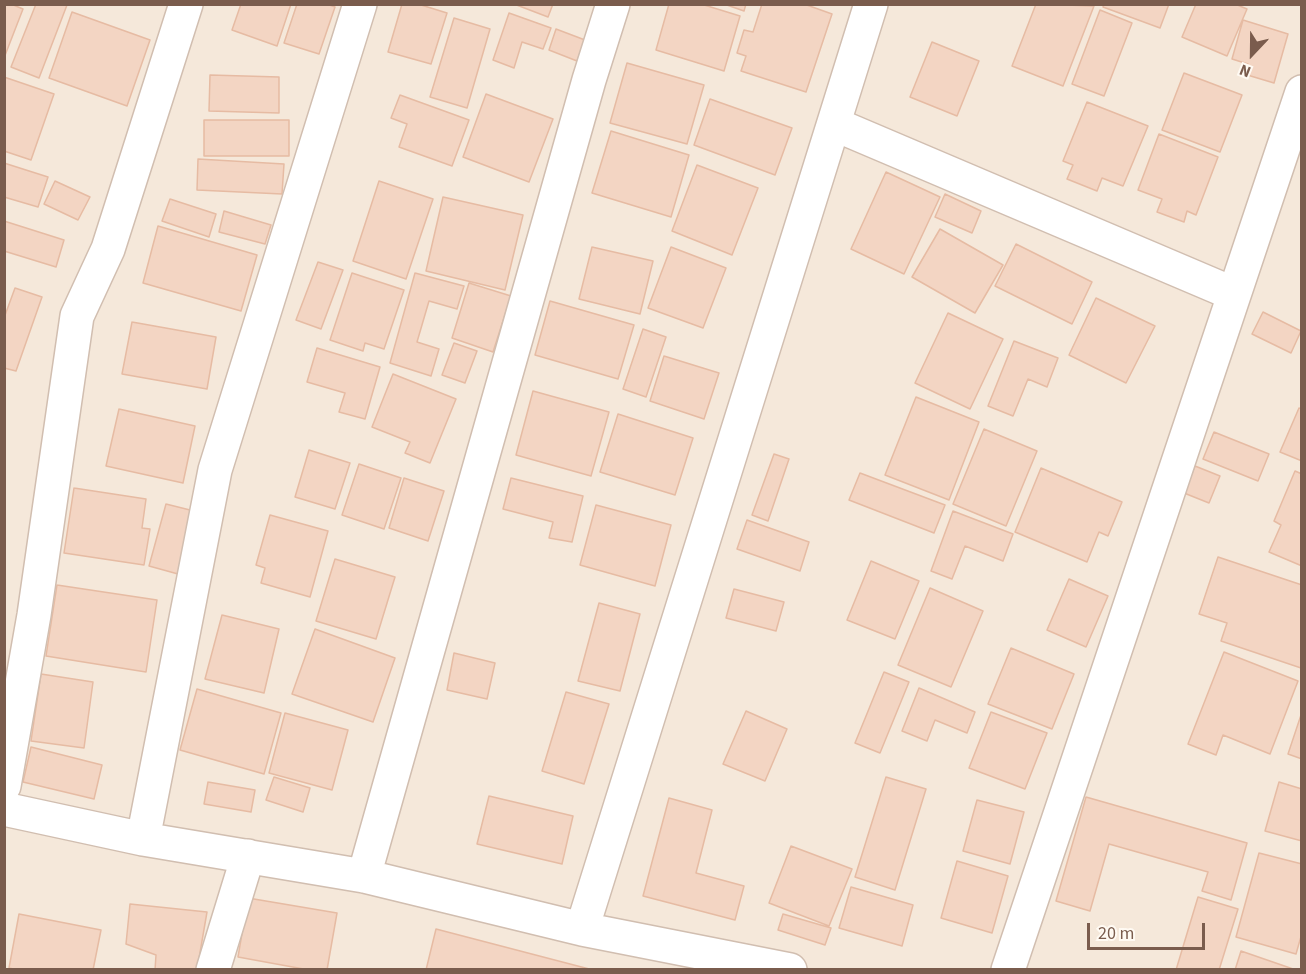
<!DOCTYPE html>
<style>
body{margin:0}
#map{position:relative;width:1306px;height:974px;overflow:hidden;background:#fdf6ec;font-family:"Source Sans 3",sans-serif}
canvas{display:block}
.frame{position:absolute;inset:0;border:6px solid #7a5c4d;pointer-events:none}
.north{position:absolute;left:1222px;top:24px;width:60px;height:60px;-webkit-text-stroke:4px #fffaf3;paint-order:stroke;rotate:202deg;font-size:16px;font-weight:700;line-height:24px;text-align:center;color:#7a5c4d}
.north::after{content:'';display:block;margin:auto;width:21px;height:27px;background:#7a5c4d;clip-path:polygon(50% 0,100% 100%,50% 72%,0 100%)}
.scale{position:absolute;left:1087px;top:923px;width:118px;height:27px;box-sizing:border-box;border:3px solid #7a5c4d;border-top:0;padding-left:8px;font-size:18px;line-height:21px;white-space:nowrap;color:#7a5c4d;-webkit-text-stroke:4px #fffaf3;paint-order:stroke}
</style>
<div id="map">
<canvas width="1306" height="974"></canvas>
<div class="frame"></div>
<div class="north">N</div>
<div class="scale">20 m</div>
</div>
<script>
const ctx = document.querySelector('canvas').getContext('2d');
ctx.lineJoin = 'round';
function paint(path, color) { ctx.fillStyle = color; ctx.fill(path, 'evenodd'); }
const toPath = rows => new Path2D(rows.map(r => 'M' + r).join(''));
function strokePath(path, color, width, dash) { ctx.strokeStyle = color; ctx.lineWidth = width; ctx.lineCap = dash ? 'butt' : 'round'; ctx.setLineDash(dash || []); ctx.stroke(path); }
paint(toPath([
 [5,5,1301,5,1301,969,5,969]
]), '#f5e8da');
const building = toPath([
 [4,4,11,4,23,9,4,58,4,4],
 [36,4,67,5,39,78,11,67,36,4],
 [241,4,291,4,277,46,232,30,241,4],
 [297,4,327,4,335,7,319,54,284,43,297,4],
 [402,4,418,4,447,13,431,64,388,52,402,4],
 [514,4,553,4,548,17,514,4],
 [669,4,701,4,740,16,724,71,656,50,669,4],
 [724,4,746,4,744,11,724,4],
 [762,4,804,4,832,14,806,92,741,71,746,56,737,53,744,30,753,32,762,4],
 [1036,4,1094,6,1063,86,1012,66,1036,4],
 [1104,4,1169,4,1160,28,1103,7,1104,4],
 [1196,4,1235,4,1247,9,1227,56,1182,37,1196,4],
 [1100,10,1132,23,1104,96,1072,84,1100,10],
 [72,12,150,40,127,106,49,78,72,12],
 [509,13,551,28,543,49,522,42,514,68,493,60,509,13],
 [454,18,490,29,467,108,430,97,454,18],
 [1243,20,1288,34,1274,83,1244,74,1248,64,1232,59,1243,20],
 [556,29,585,40,577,61,549,50,556,29],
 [932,42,979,61,957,116,910,97,932,42],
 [627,63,704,85,687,144,610,123,627,63],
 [1184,73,1242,95,1220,152,1162,130,1184,73],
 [210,75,279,77,279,113,209,111,210,75],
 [4,77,54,94,31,160,4,151,4,77],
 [486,94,553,119,529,182,463,157,486,94],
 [400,95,469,120,452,166,399,147,407,124,391,118,400,95],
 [710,99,792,128,775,175,694,145,710,99],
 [1087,102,1148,126,1123,186,1102,178,1097,191,1067,179,1073,165,1063,161,1087,102],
 [204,120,289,120,289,156,204,156,204,120],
 [611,131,689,155,671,217,592,193,611,131],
 [1159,134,1218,157,1196,215,1187,211,1184,222,1157,212,1162,199,1138,190,1159,134],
 [198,159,284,164,282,194,197,190,198,159],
 [4,163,48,177,38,207,4,197,4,163],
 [697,165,758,188,732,255,672,231,697,165],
 [886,172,940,197,904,274,851,249,886,172],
 [55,181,90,197,78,220,44,204,55,181],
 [379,181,433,199,406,279,353,261,379,181],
 [945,194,981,211,972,233,935,217,945,194],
 [443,197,523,215,505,290,426,271,443,197],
 [170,199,216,214,209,237,162,221,170,199],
 [224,211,271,225,265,244,219,232,224,211],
 [4,221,64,240,56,267,4,251,4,221],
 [158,226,257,255,241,311,143,283,158,226],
 [940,229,1003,265,975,313,912,277,940,229],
 [1016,244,1092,282,1072,324,995,286,1016,244],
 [592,247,653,261,640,314,579,299,592,247],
 [671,247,726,268,703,328,648,308,671,247],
 [318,262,343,270,321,329,296,320,318,262],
 [352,273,404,290,384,349,365,343,363,351,330,340,352,273],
 [415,273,464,286,457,309,429,301,417,342,439,349,431,376,390,363,415,273],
 [469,283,511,296,493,352,452,338,469,283],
 [15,288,42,297,16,371,4,368,4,318,15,288],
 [1096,298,1155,326,1126,383,1069,355,1096,298],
 [550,301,634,325,618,379,535,355,550,301],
 [1263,312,1301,331,1291,353,1252,334,1263,312],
 [948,313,1003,339,970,409,915,383,948,313],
 [132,322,216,337,207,389,122,374,132,322],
 [643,329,666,337,646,397,623,389,643,329],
 [1014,341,1058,358,1047,387,1028,379,1013,416,988,406,1014,341],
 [454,343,477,351,465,383,442,375,454,343],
 [317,348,380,367,365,419,339,412,345,393,307,382,317,348],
 [664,356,719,373,704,419,650,401,664,356],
 [393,374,456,399,430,463,405,453,410,442,372,427,393,374],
 [533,391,609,412,591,476,516,455,533,391],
 [916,397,979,422,949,500,885,475,916,397],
 [1299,408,1302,409,1302,461,1280,452,1299,408],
 [119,409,195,426,183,483,106,466,119,409],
 [618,414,693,438,675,495,600,472,618,414],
 [984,429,1037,451,1006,526,953,504,984,429],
 [1214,432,1269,454,1258,481,1203,459,1214,432],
 [309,450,350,463,335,509,295,497,309,450],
 [774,454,789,459,768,521,752,515,774,454],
 [359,464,401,478,384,529,342,515,359,464],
 [1195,466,1220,476,1209,503,1184,493,1195,466],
 [1041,468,1122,502,1108,536,1099,532,1087,562,1015,532,1041,468],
 [1295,471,1302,474,1302,566,1269,552,1281,525,1274,521,1295,471],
 [860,473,945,505,934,533,849,500,860,473],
 [404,478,444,491,428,541,389,528,404,478],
 [511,478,583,496,572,542,549,538,553,522,503,509,511,478],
 [74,488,146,499,142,528,150,529,144,565,64,553,74,488],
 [166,504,194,511,178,574,149,566,166,504],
 [596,505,671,525,655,586,580,565,596,505],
 [953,511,1013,534,1003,561,965,546,952,579,931,571,953,511],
 [270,515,328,531,310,597,261,583,265,568,256,565,270,515],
 [747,520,809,542,800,571,737,549,747,520],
 [1218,557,1302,585,1301,668,1221,641,1227,623,1199,614,1218,557],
 [335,559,395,577,376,639,316,621,335,559],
 [871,561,919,581,895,639,847,620,871,561],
 [1069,579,1108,596,1086,647,1047,630,1069,579],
 [57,585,157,600,146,672,46,656,57,585],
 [930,588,983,611,951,687,898,665,930,588],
 [734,589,784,602,776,631,726,618,734,589],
 [599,603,640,614,620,691,578,681,599,603],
 [222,615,279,629,264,693,205,679,222,615],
 [315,629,395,658,373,722,292,694,315,629],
 [1011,648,1074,674,1052,729,988,704,1011,648],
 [1224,652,1298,681,1270,754,1223,735,1216,755,1188,744,1224,652],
 [454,653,495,663,487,699,447,690,454,653],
 [884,672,909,682,880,753,855,743,884,672],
 [41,674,93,682,84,748,31,741,41,674],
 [919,688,975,712,967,733,935,720,927,741,902,731,919,688],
 [197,689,281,713,264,774,180,750,197,689],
 [566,692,609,704,584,784,542,771,566,692],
 [746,711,787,729,765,781,723,764,746,711],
 [991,712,1047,733,1025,789,969,768,991,712],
 [1302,712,1302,759,1288,754,1302,712],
 [285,713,348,730,332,790,269,773,285,713],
 [31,747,102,765,94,799,23,782,31,747],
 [274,777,310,788,303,812,266,800,274,777],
 [886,777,926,789,895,890,855,877,886,777],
 [208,782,255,790,251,812,204,804,208,782],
 [1279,782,1302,789,1302,841,1265,831,1279,782],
 [489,796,573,816,562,864,477,844,489,796],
 [1086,797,1247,843,1231,900,1202,891,1208,872,1109,844,1090,911,1056,901,1086,797],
 [669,798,712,810,696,873,744,886,735,920,643,896,669,798],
 [977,800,1024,812,1010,864,963,851,977,800],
 [791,846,852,869,829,926,769,903,791,846],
 [1259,853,1302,864,1302,933,1296,954,1236,937,1259,853],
 [957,861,1008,876,992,933,941,918,957,861],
 [851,887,913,905,902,946,839,928,851,887],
 [1198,897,1238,909,1219,970,1176,970,1198,897],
 [248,898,337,913,327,970,309,970,238,957,248,898],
 [130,904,207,912,197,970,155,970,156,955,126,944,130,904],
 [19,914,101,930,93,970,18,970,9,968,19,914],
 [783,914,831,928,825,945,778,930,783,914],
 [436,929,593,970,426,970,436,929],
 [1241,951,1296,970,1235,970,1241,951]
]);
paint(building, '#f3d5c3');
strokePath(building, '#e6bba3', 1.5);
const street = toPath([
 [834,124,1234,294],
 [4,786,34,615,77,316,108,249,186,4],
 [4,809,143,839,364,876,582,929,790,970],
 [143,839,215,470,360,4],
 [364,876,589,80,613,4],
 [582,929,871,4],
 [213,970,248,856],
 [1008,970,1302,92]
]);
strokePath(street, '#d1beb0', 36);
strokePath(street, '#fff', 33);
</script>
